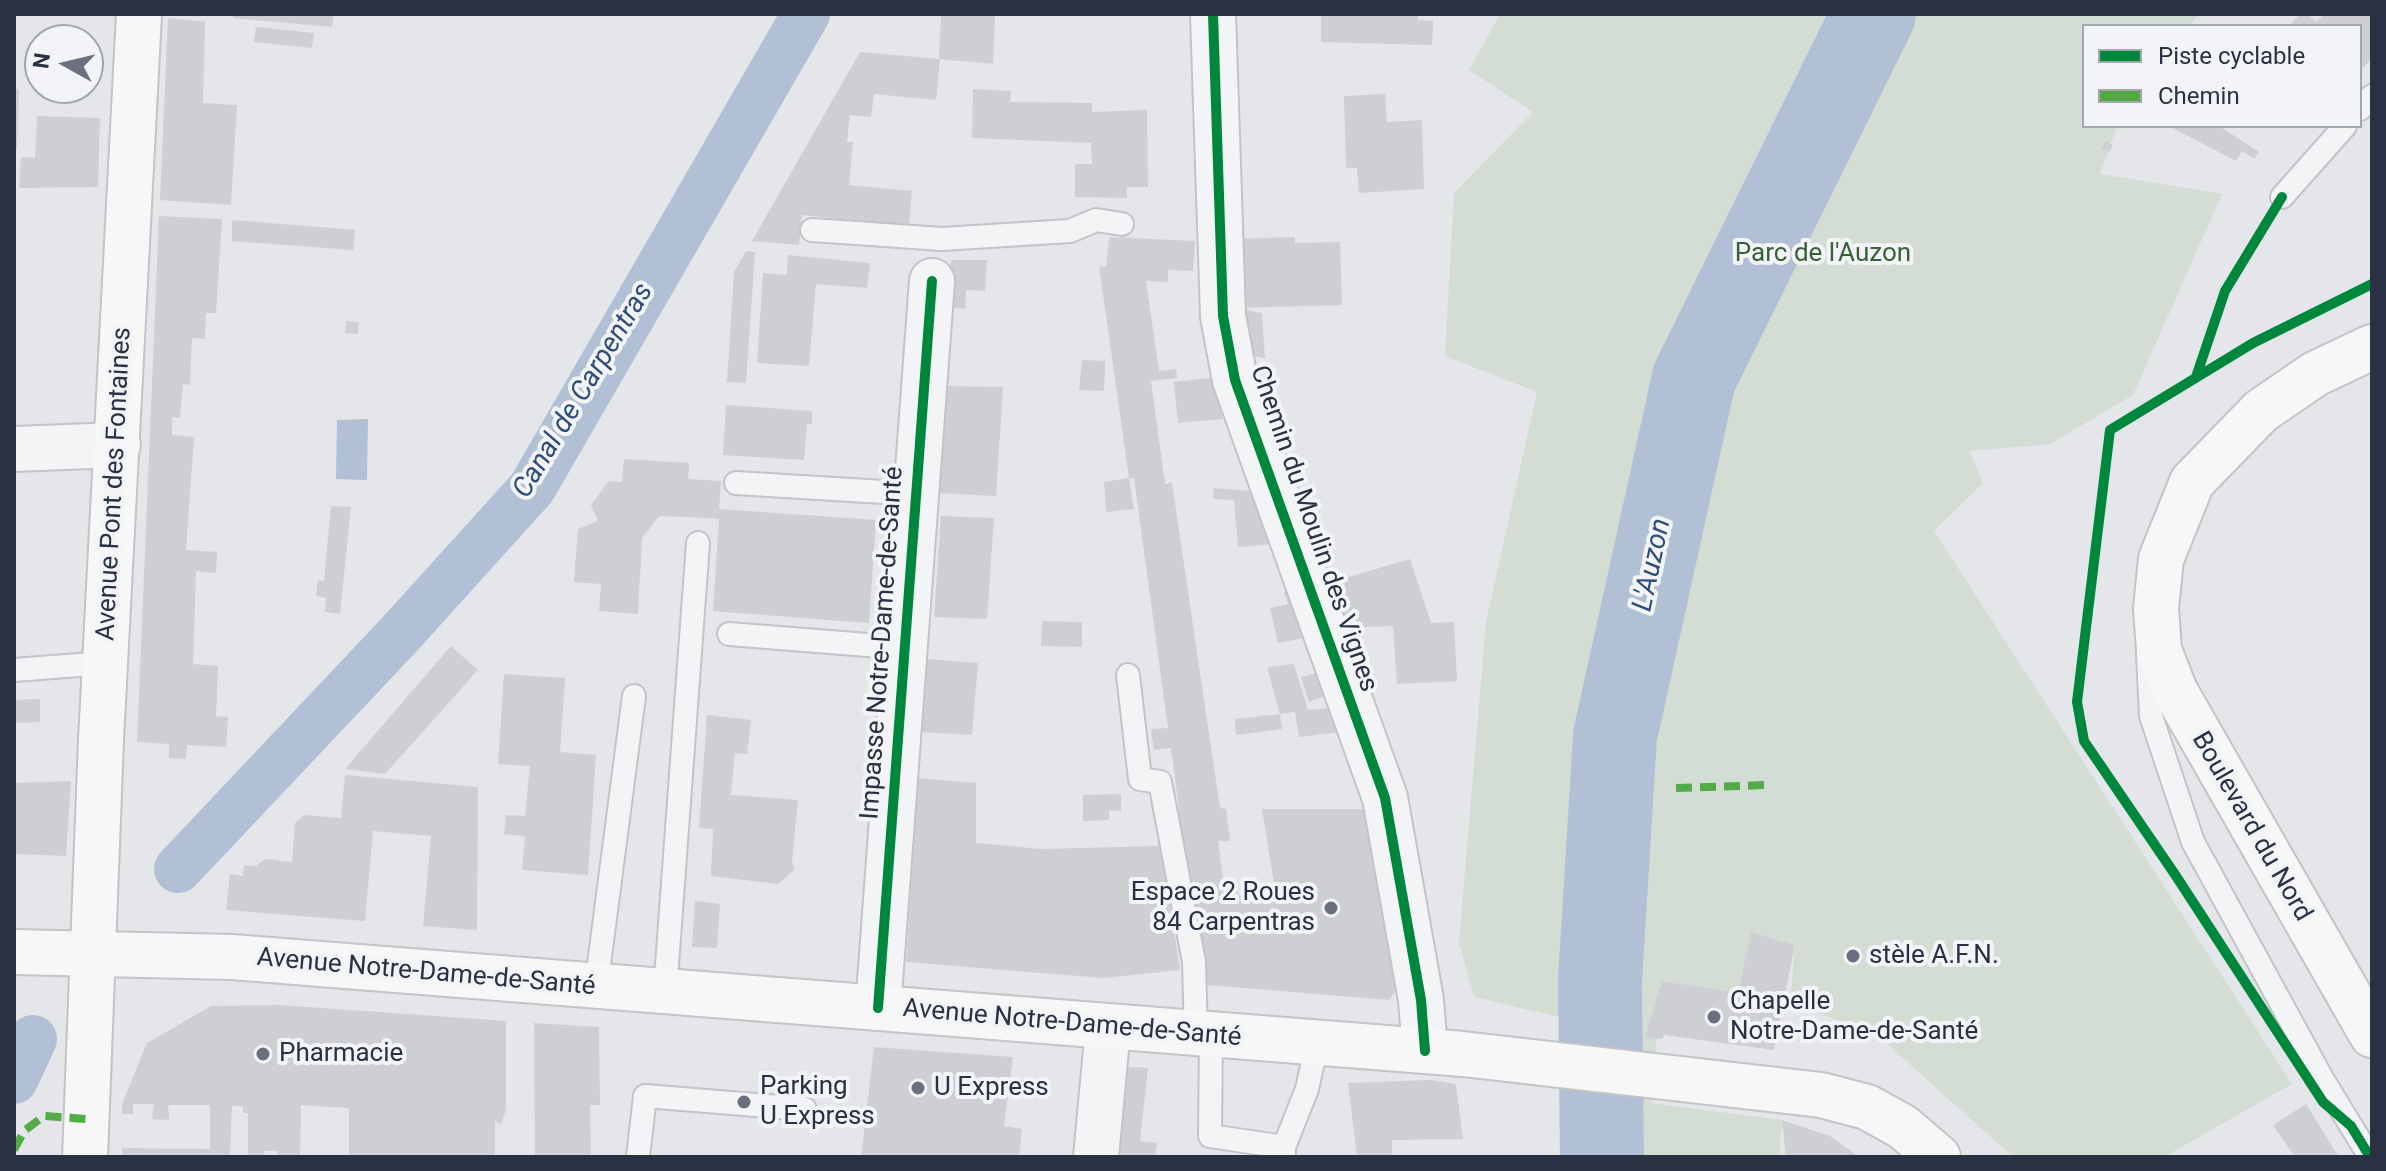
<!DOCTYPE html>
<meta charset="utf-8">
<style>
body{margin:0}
#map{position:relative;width:2386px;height:1171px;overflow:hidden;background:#e4e6e9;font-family:Roboto,sans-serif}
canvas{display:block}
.frame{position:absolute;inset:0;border:16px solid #293144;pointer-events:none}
.legend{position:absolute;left:2082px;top:24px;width:280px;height:104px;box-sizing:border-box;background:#f2f4f8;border:2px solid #a2a6b0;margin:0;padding:10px 14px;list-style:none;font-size:24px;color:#293144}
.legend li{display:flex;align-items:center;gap:16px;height:40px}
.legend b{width:40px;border:2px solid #a2a6b0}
.north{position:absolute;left:24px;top:24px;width:80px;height:80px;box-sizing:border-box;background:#f2f4f8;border:2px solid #a2a6b0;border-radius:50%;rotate:278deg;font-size:22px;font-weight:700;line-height:32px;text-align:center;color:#293144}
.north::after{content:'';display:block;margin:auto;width:28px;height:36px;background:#6a707e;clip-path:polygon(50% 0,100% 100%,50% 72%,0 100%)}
</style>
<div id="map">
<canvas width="2386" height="1171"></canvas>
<div class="frame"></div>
<ul class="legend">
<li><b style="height:10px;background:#00873e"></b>Piste cyclable</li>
<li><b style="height:10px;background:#53ab47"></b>Chemin</li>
</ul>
<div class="north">N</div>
</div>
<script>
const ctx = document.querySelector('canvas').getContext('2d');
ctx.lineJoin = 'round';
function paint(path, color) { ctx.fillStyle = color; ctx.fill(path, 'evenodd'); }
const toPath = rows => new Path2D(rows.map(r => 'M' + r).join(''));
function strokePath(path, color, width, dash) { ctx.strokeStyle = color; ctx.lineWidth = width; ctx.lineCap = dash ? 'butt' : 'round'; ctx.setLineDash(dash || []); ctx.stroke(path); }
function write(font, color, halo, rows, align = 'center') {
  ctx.font = font + ' Roboto,sans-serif'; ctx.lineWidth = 8; ctx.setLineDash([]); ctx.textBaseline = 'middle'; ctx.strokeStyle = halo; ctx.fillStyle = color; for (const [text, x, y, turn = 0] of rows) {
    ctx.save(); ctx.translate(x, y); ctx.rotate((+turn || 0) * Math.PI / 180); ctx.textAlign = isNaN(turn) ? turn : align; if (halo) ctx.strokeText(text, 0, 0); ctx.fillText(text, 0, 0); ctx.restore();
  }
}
paint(toPath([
 [1500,14,2199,14,2190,26,2084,26,2084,126,2117,126,2100,174,2222,194,2133,395,2050,444,1970,451,1983,483,1934,531,2292,1084,2164,1157,2013,1157,1876,1034,1790,1003,1795,945,1751,932,1738,993,1662,981,1651,1103,1782,1120,1779,1157,1636,1157,1604,1018,1598,1026,1474,997,1459,942,1486,622,1537,392,1445,356,1454,193,1533,112,1469,70]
]), '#d4ddd4');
paint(toPath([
 [368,419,367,480,336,479,337,420]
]), '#b1c0d5');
strokePath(toPath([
 [178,869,399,635,532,488,806,14],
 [14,1080,33,1039]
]), '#b1c0d5', 48);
strokePath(toPath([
 [1602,1157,1600,981,1615,736,1694,378,1874,14]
]), '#b1c0d5', 84);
paint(toPath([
 [233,14,334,14,332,27,233,18],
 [941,14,995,14,993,64,940,59,936,100,874,94,871,117,850,115,847,142,853,142,849,185,912,191,909,226,802,215,799,245,752,241,860,52,939,59],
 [1321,14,1418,14,1418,20,1433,21,1432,45,1321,42],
 [2300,14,2308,14,2316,22,2324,14,2372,14,2372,58,2360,71,2360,26,2289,26],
 [168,18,205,22,203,103,237,105,231,205,160,200],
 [256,27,314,33,312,48,254,42],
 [14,89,19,90,17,150,14,150],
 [973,89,1011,91,1010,102,1092,103,1092,112,1147,110,1148,187,1127,187,1127,198,1075,197,1075,164,1092,164,1091,143,972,138],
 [1385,94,1387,122,1422,120,1424,189,1359,193,1357,168,1346,168,1344,96],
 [37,116,100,118,98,187,19,188,21,157,35,158],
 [2169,126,2219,126,2259,152,2254,159,2242,151,2236,161],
 [2105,141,2113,145,2110,152,2101,149],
 [159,216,222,219,216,313,206,313,205,339,192,338,190,385,183,384,180,418,172,417,172,435,194,437,186,550,217,552,216,573,196,571,193,664,218,666,216,716,228,717,226,747,187,745,186,759,169,758,169,744,137,742],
 [232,220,355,230,353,250,232,241],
 [1109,237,1195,241,1193,271,1168,270,1168,282,1146,281,1159,371,1176,369,1177,378,1151,381,1165,484,1172,483,1220,808,1226,809,1230,841,1218,841,1223,879,1236,880,1238,895,1276,896,1262,809,1372,809,1395,992,1389,1000,1208,985,1193,888,1186,887,1175,809,1179,808,1171,748,1154,750,1151,729,1168,728,1134,478,1129,478,1134,509,1106,512,1104,482,1129,478,1099,266,1106,267],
 [1295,237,1295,243,1340,242,1342,305,1236,308,1234,239],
 [746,251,755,252,746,383,727,382,734,272],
 [788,255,870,263,867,288,816,284,809,366,757,363,763,273,787,275],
 [951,260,987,260,985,291,966,290,965,309,949,307],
 [1236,308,1262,313,1265,358,1240,354],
 [346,321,359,322,358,334,345,333],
 [1082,360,1105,361,1104,391,1079,390],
 [1217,377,1222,419,1178,423,1174,382],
 [945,386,1003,387,996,496,937,493],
 [726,405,812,411,812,424,807,424,804,460,723,455],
 [624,459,689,463,688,479,721,481,719,509,876,520,869,623,713,611,719,519,686,517,659,516,642,538,638,614,599,611,601,584,574,582,578,529,598,521,591,505,609,481,622,482],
 [1214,488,1264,492,1282,543,1238,547,1234,500,1213,499],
 [331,506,351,507,340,614,325,612,326,598,316,596,318,580,324,581],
 [941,516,994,518,987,619,934,617],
 [1410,559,1431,623,1454,622,1457,681,1397,684,1393,626,1340,628,1325,584],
 [1298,587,1314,636,1278,643,1270,608,1288,604,1284,592],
 [1042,621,1082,622,1082,647,1041,646],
 [451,646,478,670,385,774,345,769],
 [926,659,978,663,972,735,921,732],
 [1294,664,1308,710,1340,707,1349,731,1299,737,1295,712,1280,714,1282,729,1236,735,1235,719,1280,714,1267,667],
 [1316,673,1323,697,1309,702,1301,677],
 [504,674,565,678,560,752,596,755,588,875,522,870,525,836,504,834,506,815,525,816,530,766,498,764],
 [40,699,40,722,14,723,14,700],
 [707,715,751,720,747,754,735,753,731,795,798,800,792,863,795,869,778,884,711,876,713,829,699,828],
 [345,775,478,787,477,930,423,926,431,836,373,831,365,921,226,910,230,874,243,876,244,865,256,866,265,859,292,862,295,823,304,815,341,818],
 [918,778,976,783,976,843,1041,849,1161,846,1180,970,1104,978,906,962],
 [71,781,66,856,14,854,14,783],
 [1121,794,1121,811,1109,810,1109,820,1083,821,1083,795],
 [695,901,720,904,717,948,692,947],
 [1751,932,1795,945,1774,1050,1664,1035,1662,1039,1645,1037,1662,981,1738,993],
 [279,1005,506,1021,506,1110,501,1124,495,1121,495,1157,349,1157,349,1108,301,1105,300,1157,278,1157,278,1151,264,1151,264,1157,248,1157,248,1113,243,1113,243,1106,232,1106,230,1157,122,1157,122,1148,210,1149,210,1105,168,1105,169,1120,152,1119,154,1104,133,1104,133,1114,122,1114,122,1104,147,1043,211,1006],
 [534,1023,599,1027,600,1105,590,1105,591,1157,535,1157],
 [874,1047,1013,1057,1004,1126,1022,1129,1019,1157,861,1157],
 [1113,1066,1148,1068,1140,1141,1157,1143,1155,1157,1105,1157],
 [1430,1080,1456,1084,1463,1139,1392,1140,1392,1157,1357,1157,1348,1083],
 [2306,1104,2332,1146,2339,1157,2295,1157,2273,1125],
 [1782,1120,1830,1136,1859,1157,1786,1157]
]), '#cdcfd3');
const service = toPath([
 [2360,109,2372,96],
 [2282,197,2345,126],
 [812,230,942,239,1070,231,1096,220,1122,224],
 [736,483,916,494],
 [729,634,905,648],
 [2148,655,2151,716,2193,842,2323,1080,2370,1157],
 [14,670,105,663],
 [1128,675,1140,779,1160,782,1194,962,1196,1034],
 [596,987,634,696],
 [665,992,698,543],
 [1211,1035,1210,1136,1284,1147],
 [638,1157,645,1096,805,1109],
 [1284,1157,1284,1147,1307,1089,1317,1044]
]);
const minor = toPath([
 [1213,14,1223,316,1235,380,1385,798,1421,1000,1425,1051],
 [14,449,118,445],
 [878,1008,932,281],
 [1096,1157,1108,1028]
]);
const secondary = toPath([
 [2372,347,2315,374,2261,411,2192,482,2161,559,2156,609,2159,650,2175,691,2372,1035],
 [14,952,232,957,1463,1054,1821,1095,1867,1107,1903,1127,1938,1157],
 [85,1157,101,740,139,14]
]);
strokePath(service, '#c2c4c7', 26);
strokePath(minor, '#c2c4c7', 48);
strokePath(secondary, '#c2c4c7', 48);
strokePath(service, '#f3f4f6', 22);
strokePath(minor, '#f3f4f6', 44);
strokePath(secondary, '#f7f7f7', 44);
strokePath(toPath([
 [1676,788,1767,785],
 [14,1150,24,1131,44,1116,86,1119]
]), '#53ab47', 8, [16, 8]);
strokePath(toPath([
 [1213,14,1223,316,1235,380,1385,798,1421,1000,1425,1051],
 [2196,377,2225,291,2282,197],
 [878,1008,932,281],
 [2370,1157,2351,1126,2323,1102,2176,876,2084,741,2077,702,2110,430,2253,343,2372,284]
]), '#00873e', 10);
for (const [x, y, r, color] of [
 [1331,908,8,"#6a707e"],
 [1853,956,8,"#6a707e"],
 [1714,1017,8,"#6a707e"],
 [263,1054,8,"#6a707e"],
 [918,1088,8,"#6a707e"],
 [744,1102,8,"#6a707e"]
]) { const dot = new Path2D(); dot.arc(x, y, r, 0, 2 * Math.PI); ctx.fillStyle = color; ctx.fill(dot); strokePath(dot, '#f2f4f8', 3); }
write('26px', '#3a6135', '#f2f4f8', [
 ["Parc de l'Auzon",1823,254]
]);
write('26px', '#293144', '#f2f4f8', [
 ["Avenue Pont des Fontaines",115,484,-87],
 ["Chemin du Moulin des Vignes",1313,529,71],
 ["Impasse Notre-Dame-de-Santé",883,643,-86],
 ["Boulevard du Nord",2251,827,60],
 ["Avenue Notre-Dame-de-Santé",426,973,5],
 ["Avenue Notre-Dame-de-Santé",1072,1024,5]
]);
write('26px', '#293144', '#f2f4f8', [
 ["Espace 2 Roues",1315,893,"right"],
 ["84 Carpentras",1315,923,"right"],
 ["stèle A.F.N.",1869,956],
 ["Chapelle",1730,1002],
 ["Notre-Dame-de-Santé",1730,1032],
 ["Pharmacie",279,1054],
 ["Parking",760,1087],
 ["U Express",760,1117],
 ["U Express",934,1088]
], 'left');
write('italic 28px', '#304d7b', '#f2f4f8', [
 ["Canal de Carpentras",584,391,-59],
 ["L'Auzon",1653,565,-78]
]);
</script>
